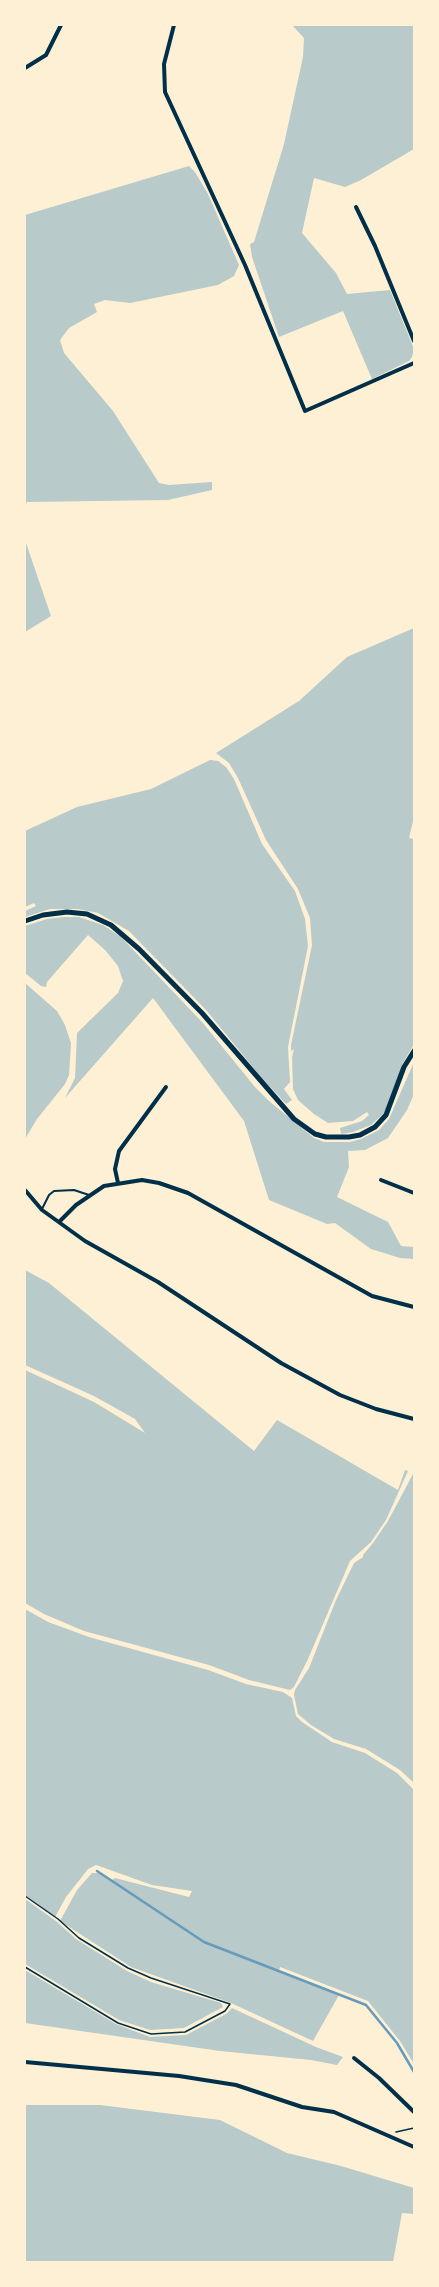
<!DOCTYPE html>
<style>
body{margin:0}
#map{position:relative;width:439px;height:2287px;overflow:hidden;background:#fdf0d5;font-family:"Exo 2",sans-serif}
canvas{display:block}
.frame{position:absolute;inset:0;border:26px solid #fdf0d5;pointer-events:none}
</style>
<div id="map">
<canvas width="439" height="2287"></canvas>
<div class="frame"></div>
</div>
<script>
const ctx = document.querySelector('canvas').getContext('2d');
ctx.lineJoin = 'round';
function paint(path, color) { ctx.fillStyle = color; ctx.fill(path, 'evenodd'); }
const toPath = rows => new Path2D(rows.map(r => 'M' + r).join(''));
function strokePath(path, color, width, dash) { ctx.strokeStyle = color; ctx.lineWidth = width; ctx.lineCap = dash ? 'butt' : 'round'; ctx.setLineDash(dash || []); ctx.stroke(path); }
paint(toPath([
 [292,25,414,25,414,149,361,180,345,187,314,178,302,233,336,273,347,294,390,290,414,349,412,357,409,361,372,379,343,311,279,337,252,257,250,244,254,242,284,144,303,57,304,38],
 [189,166,195,172,208,194,239,265,234,276,218,285,130,303,105,300,94,304,97,312,69,328,60,340,64,353,113,411,159,483,169,485,212,482,212,490,168,500,27,502,25,506,25,215],
 [25,540,51,616,25,632],
 [414,628,414,817,409,838,414,839,414,1044,403,1063,389,1104,383,1114,371,1125,353,1132,341,1134,340,1128,362,1121,369,1115,367,1112,353,1121,328,1123,314,1114,298,1100,293,1089,292,1057,294,1049,291,1051,291,1045,312,945,310,918,298,889,266,840,238,778,229,763,216,753,299,701,347,657],
 [210,760,218,761,226,767,234,779,262,844,295,891,305,919,308,946,288,1047,290,1082,284,1089,292,1100,286,1104,261,1077,206,1010,129,931,98,913,78,909,50,909,25,917,25,911,36,906,34,903,25,907,25,831,77,807,151,789],
 [64,917,79,917,103,925,121,937,202,1022,255,1087,269,1101,314,1138,324,1142,350,1142,361,1139,379,1130,389,1119,414,1062,414,1094,407,1110,388,1138,365,1150,348,1151,349,1167,337,1197,388,1222,401,1246,414,1247,414,1259,400,1258,371,1249,335,1223,327,1224,269,1200,244,1121,153,998,65,1098,75,1078,77,1033,118,993,123,981,118,966,105,950,88,935,47,982,46,987,41,986,25,973,25,926,47,919],
 [25,983,57,1011,65,1025,71,1043,69,1075,65,1084,37,1119,25,1139],
 [25,1270,49,1283,254,1451,277,1420,398,1490,405,1470,408,1471,386,1520,371,1542,350,1561,308,1659,294,1687,290,1690,249,1680,209,1665,84,1631,44,1614,25,1603,25,1370,94,1402,145,1433,135,1419,94,1396,25,1365],
 [413,1474,414,1475,414,1783,400,1770,366,1749,334,1739,311,1725,298,1714,294,1695,295,1690,309,1668,336,1600,354,1563,363,1557,363,1555,373,1543,388,1521],
 [25,1609,48,1622,89,1637,208,1670,246,1684,283,1692,292,1698,296,1716,302,1722,332,1742,365,1753,397,1773,414,1790,414,2064,400,2041,368,2001,280,1967,279,1971,339,1995,313,2041,231,2003,131,1967,60,1921,77,1890,92,1873,99,1873,110,1881,115,1878,189,1897,192,1891,152,1885,96,1865,88,1869,81,1878,66,1897,55,1917,25,1895],
 [25,1899,56,1921,76,1939,127,1971,151,1982,221,2003,223,2007,184,2028,150,2030,119,2020,25,1964],
 [25,1970,116,2024,150,2037,186,2035,226,2014,232,2008,316,2047,343,2057,337,2065,311,2060,220,2051,25,2023],
 [25,2105,100,2105,220,2120,287,2153,341,2166,414,2188,414,2214,402,2213,393,2262,25,2262]
]), '#b9caca');
strokePath(toPath([
 [97,1871,204,1942,366,2005,397,2043,414,2072]
]), '#669bbc', 2.5);
strokePath(toPath([
 [25,1896,58,1919,79,1938,128,1968,151,1978,230,2004,225,2011,185,2032,151,2034,118,2023,25,1967],
 [396,2132,414,2128]
]), '#003049', 1.5);
strokePath(toPath([
 [42,1209,49,1195,54,1191,74,1190,89,1195]
]), '#003049', 2);
strokePath(toPath([
 [174,25,164,64,165,92,245,265,305,411,414,363],
 [25,68,46,55,61,25],
 [356,207,375,246,414,341],
 [381,1180,414,1193],
 [118,1183,115,1169,119,1151,166,1087],
 [25,1190,42,1210,85,1241,158,1282,281,1363,340,1395,376,1409,414,1419],
 [59,1222,76,1205,104,1186,142,1180,159,1183,188,1193,372,1296,414,1307],
 [354,2058,379,2078,414,2112],
 [25,2062,179,2076,236,2085,302,2107,334,2112,414,2147]
]), '#003049', 4);
strokePath(toPath([
 [25,921,43,915,67,912,87,914,111,925,139,949,202,1013,294,1119,315,1134,326,1137,349,1137,360,1135,375,1127,386,1115,404,1067,414,1051]
]), '#003049', 5);
</script>
